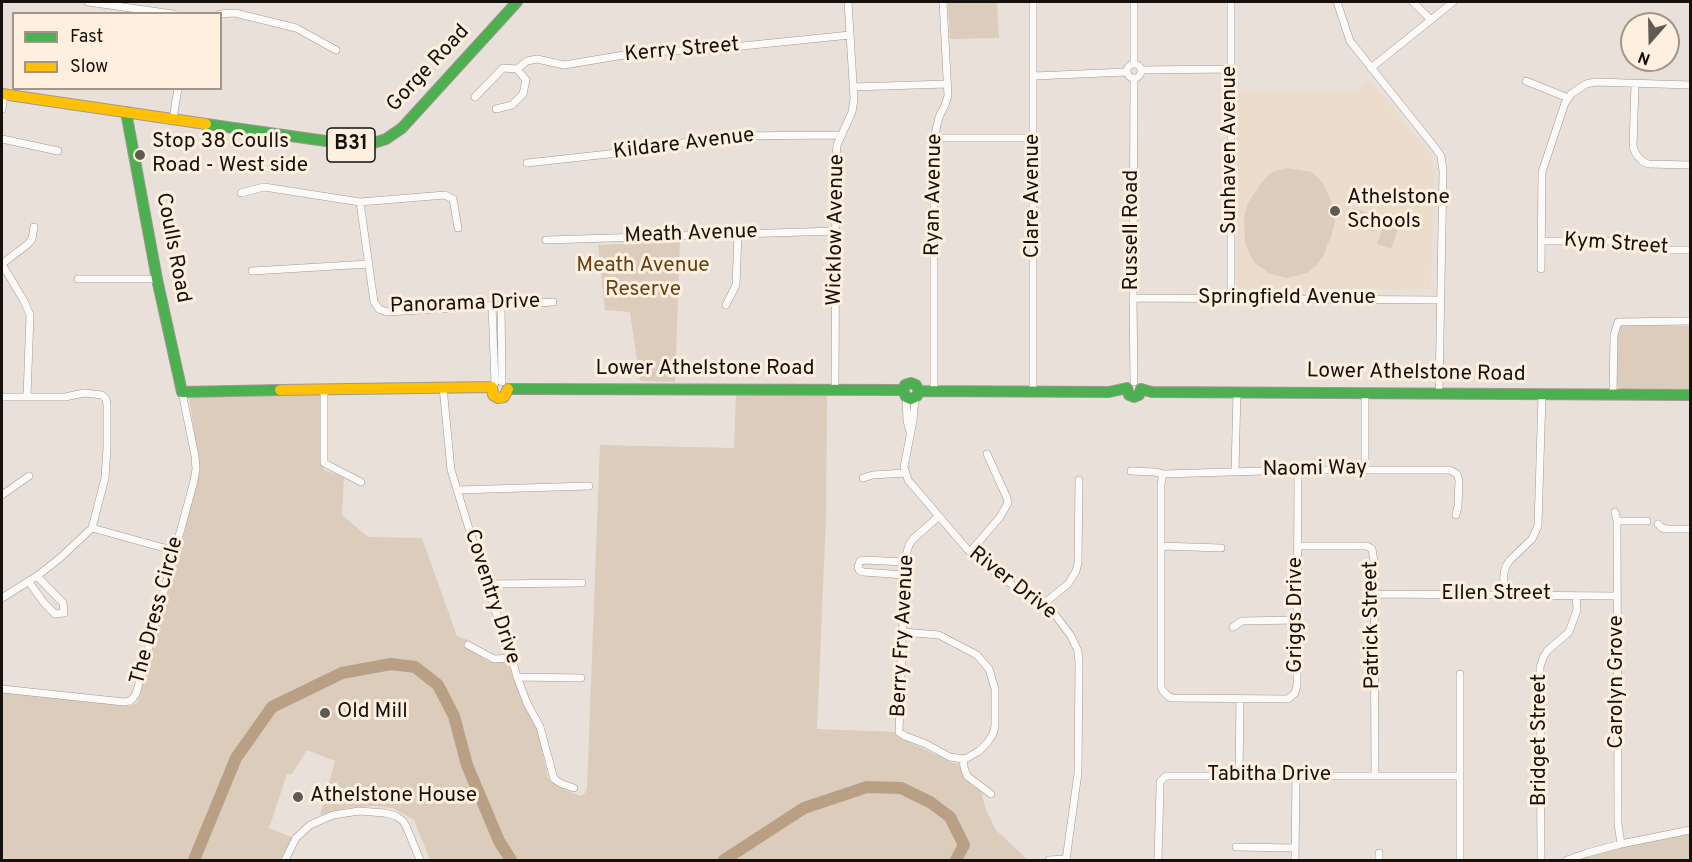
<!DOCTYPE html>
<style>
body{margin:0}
#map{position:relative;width:1692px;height:862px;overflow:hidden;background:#e9e1d9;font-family:Overpass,sans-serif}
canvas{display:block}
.frame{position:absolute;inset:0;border:3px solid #16110c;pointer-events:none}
.legend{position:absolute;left:12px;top:12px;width:210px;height:78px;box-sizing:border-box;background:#feefdf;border:2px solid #a1968b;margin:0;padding:8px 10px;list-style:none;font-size:18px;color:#16110c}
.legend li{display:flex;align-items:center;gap:12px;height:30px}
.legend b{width:30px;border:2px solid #a1968b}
.north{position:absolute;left:1620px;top:12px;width:60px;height:60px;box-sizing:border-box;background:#feefdf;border:2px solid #a1968b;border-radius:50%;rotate:200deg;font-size:16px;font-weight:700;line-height:24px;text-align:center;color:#16110c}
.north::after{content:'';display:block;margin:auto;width:21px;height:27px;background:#605a54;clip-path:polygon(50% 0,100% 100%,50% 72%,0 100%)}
</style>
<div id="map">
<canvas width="1692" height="862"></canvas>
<div class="frame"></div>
<ul class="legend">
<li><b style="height:8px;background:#4caf50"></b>Fast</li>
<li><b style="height:8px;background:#ffc107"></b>Slow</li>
</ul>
<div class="north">N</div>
</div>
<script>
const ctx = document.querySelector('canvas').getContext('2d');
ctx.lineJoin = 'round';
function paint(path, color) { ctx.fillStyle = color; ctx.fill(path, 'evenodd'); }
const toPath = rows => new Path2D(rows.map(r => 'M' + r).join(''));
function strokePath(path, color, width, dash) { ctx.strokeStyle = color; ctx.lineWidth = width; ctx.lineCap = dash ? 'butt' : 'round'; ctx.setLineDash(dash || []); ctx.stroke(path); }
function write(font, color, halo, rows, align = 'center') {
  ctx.font = font + ' Overpass,sans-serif'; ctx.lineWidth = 6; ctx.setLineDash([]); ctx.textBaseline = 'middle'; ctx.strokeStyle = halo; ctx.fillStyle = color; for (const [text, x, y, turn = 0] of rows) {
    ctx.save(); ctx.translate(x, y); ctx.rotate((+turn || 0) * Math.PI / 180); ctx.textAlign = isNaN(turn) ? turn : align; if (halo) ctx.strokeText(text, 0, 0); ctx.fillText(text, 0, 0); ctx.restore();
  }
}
paint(toPath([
 [1369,80,1432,155,1434,166,1431,289,1240,289,1237,285,1237,91,1355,92]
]), '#ebdccc');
paint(toPath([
 [948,2,997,2,999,38,950,39],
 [1286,168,1312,172,1322,182,1330,198,1335,221,1331,237,1327,245,1324,255,1316,266,1306,273,1287,278,1268,273,1253,261,1245,243,1244,218,1248,203,1261,183,1270,173],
 [1353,208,1379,217,1374,232,1348,223],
 [1386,219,1400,224,1391,249,1377,244],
 [680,242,675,382,640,381,630,312,605,310,598,245],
 [1622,325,1690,326,1690,390,1622,390,1617,386,1618,330],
 [320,395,320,461,324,470,344,477,342,515,368,537,422,538,457,636,470,641,467,647,489,662,507,662,538,731,548,778,563,789,580,796,585,793,587,788,600,445,734,448,736,395,827,395,826,518,817,729,895,732,901,738,953,763,959,764,963,774,971,785,981,791,985,807,995,829,1028,860,430,860,414,820,393,808,374,806,347,808,320,815,335,761,307,750,292,774,287,774,269,828,294,838,284,860,2,860,2,691,131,706,138,702,185,530,197,479,199,464,189,396],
 [1690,834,1690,860,1577,860,1623,847]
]), '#dcccbc');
strokePath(toPath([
 [194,860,236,758,272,707,342,673,391,664,415,667,438,685,454,716,467,765,499,841,511,860],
 [724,860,804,808,867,787,901,788,930,802,950,817,964,845,956,860]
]), '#b9a084', 12);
const street = toPath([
 [88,2,173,14],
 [1033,2,1033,391],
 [1134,2,1134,64],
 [1337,2,1350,41,1433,145,1441,156,1443,171,1439,393],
 [1413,2,1431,20],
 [220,14,235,13,296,28,336,50],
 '1127 71a7 7 0 1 1 14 0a7 7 0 1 1-14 0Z',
 [1371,68,1453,2],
 [1141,70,1231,69],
 [1034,76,1127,72],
 [1134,78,1133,298,1134,382],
 [1526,81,1568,98],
 [1635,84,1633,147,1636,154,1642,161,1648,164,1690,165],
 [853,87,947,84],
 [475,97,503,68,517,69],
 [2,109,4,94],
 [496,109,512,105,523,94,526,80,517,69,527,61,537,59,564,65,642,52,703,50,850,35],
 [173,119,178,88],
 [934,138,1034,138],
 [2,139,58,151],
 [527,163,627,152,726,136,842,135],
 [241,193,264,187,360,202,445,195,453,199,458,228],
 [360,202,374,302,379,309,387,312,553,302],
 [546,240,836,231],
 [1541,241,1617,241,1658,250,1690,250],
 [2,264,24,301,30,315,27,397],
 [2,264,28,244,32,239,34,227],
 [1541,269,1542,172,1565,103,1571,94,1586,84,1595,82,1690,85],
 [252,271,369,264],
 [78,279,157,279],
 [1133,298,1440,300],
 [1231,298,1231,2],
 [501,305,502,382],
 [726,305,736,285,738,234],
 [492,306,495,383],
 [443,387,451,470,486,584,512,658,517,677,527,703,540,727,554,779,562,784,574,788],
 [835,390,836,159,837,145,852,112,854,99,848,2],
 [324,391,324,463,361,482],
 [934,391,934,138,939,117,945,105,948,96,943,2],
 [1613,395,1614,335,1618,322,1690,321],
 [2,397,65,397,84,393,102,395,106,399,107,405,107,448,105,478,92,528,60,558,37,576,2,598],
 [906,397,907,421,910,432],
 [915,398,913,421,904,467,908,480,967,549,983,564,1056,616,1071,636,1078,651,1079,663,1078,773,1066,860],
 [1365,469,1365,393],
 [1131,471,1155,472,1163,474,1298,470,1450,470,1457,474,1459,480,1458,506,1456,515],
 [1235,471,1237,392],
 [1163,474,1161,484,1161,687,1163,691,1169,697,1173,698,1288,699,1295,693,1297,685,1298,470],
 [863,478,873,475,905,473],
 [458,490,589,486],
 [2,495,29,476],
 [1615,512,1617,521,1618,824,1621,844],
 [938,517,913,539,909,545,905,559,899,732,905,736,926,744,950,757,963,759,964,767,967,776,991,794],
 [1617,521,1647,521],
 [1658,524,1662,528,1667,529,1690,529],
 [92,528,175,551],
 [1161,546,1221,548],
 [1298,546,1367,546,1372,549,1374,561,1375,776],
 [970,552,1000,517,1008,503,1007,498,987,454],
 [905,575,863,572,859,570,858,567,860,561,864,560,905,562],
 [29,582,44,603,55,614,64,613,63,603,37,576],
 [486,584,582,583],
 [1375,594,1617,596],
 [1503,595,1504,573,1506,566,1510,560,1532,539,1538,526,1542,395],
 [1042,605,1068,584,1076,571,1078,563,1079,480],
 [1233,627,1242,621,1297,620],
 [903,632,939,635,977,655,989,669,995,689,995,726,993,734,987,743,979,751,967,758,963,759],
 [468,645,494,659,512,658],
 [517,677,581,678],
 [2,689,124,702,130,701,133,698,136,694,194,481,196,469,195,456,182,392],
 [1239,776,1240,699],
 [1236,847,1295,848],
 [1379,853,1379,860],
 [285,860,296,838,310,825,333,815,359,811,385,813,396,816,403,821,406,826,420,860],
 [1049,860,1066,859],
 [1158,860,1160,787,1160,782,1166,776,1460,776],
 [1295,860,1296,776],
 [1460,860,1460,674],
 [1541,860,1540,667,1543,658,1547,651,1569,632,1577,610,1576,596],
 [1567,860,1587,853,1621,844,1690,830]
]);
const fast = toPath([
 [126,112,157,279,182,392,280,390],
 [206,124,354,145,367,145,386,139,402,128,517,2],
 [1127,388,1129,395,1134,397,1139,395,1141,389],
 [508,389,903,390],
 [1141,389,1152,392,1690,395],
 [903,390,906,397,911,399,917,396,919,391],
 [903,390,905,385,911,383,916,385,919,391],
 [919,391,1109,392,1127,388]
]);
const slow = toPath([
 [2,94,206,124],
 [492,387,493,395,498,398,504,397,508,389],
 [280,390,492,387]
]);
strokePath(street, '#9f9993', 8);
strokePath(fast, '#9f9993', 12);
strokePath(slow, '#9f9993', 12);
strokePath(street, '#fcfaf9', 7);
strokePath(fast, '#4caf50', 10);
strokePath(slow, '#ffc107', 10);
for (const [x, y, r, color] of [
 [140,155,6,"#605a54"],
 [1335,211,6,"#605a54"],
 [325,713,6,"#605a54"],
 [298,797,6,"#605a54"]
]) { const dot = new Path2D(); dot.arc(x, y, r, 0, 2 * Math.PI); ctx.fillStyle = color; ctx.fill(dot); strokePath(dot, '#feefdf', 2); }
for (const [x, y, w] of [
 [351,145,48]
]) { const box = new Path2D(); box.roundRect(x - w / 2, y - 17, w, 34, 4.5); ctx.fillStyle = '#feefdf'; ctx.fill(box); strokePath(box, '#16110c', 1.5); }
write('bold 20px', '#16110c', null, [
 ["B31",351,145]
]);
write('21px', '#16110c', '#feefdf', [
 ["Kerry Street",682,51,-5],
 ["Gorge Road",429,69,-47],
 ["Kildare Avenue",684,145,-7],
 ["Sunhaven Avenue",1231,150,-90],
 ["Ryan Avenue",935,195,-89],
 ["Clare Avenue",1034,196,-90],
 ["Wicklow Avenue",837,230,-89],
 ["Russell Road",1133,230,-90],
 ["Meath Avenue",691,235,-2],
 ["Kym Street",1616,245,4],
 ["Coulls Road",172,248,79],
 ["Springfield Avenue",1287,299],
 ["Panorama Drive",465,305,-2],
 ["Lower Athelstone Road",705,370],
 ["Lower Athelstone Road",1416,374,1],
 ["Naomi Way",1315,470,-1],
 ["River Drive",1012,584,38],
 ["Ellen Street",1496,595],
 ["Coventry Drive",491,597,72],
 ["The Dress Circle",158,611,-75],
 ["Griggs Drive",1297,615,-90],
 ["Patrick Street",1373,625,-91],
 ["Berry Fry Avenue",904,636,-87],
 ["Carolyn Grove",1618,682,-90],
 ["Bridget Street",1541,740,-90],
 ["Tabitha Drive",1269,776]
]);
write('21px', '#16110c', '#feefdf', [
 ["Stop 38 Coulls",152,143],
 ["Road - West side",152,167],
 ["Athelstone",1347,199],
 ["Schools",1347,223],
 ["Old Mill",337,713],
 ["Athelstone House",310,797]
], 'left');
write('21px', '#664317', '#feefdf', [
 ["Meath Avenue",643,267],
 ["Reserve",643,291]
]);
</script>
